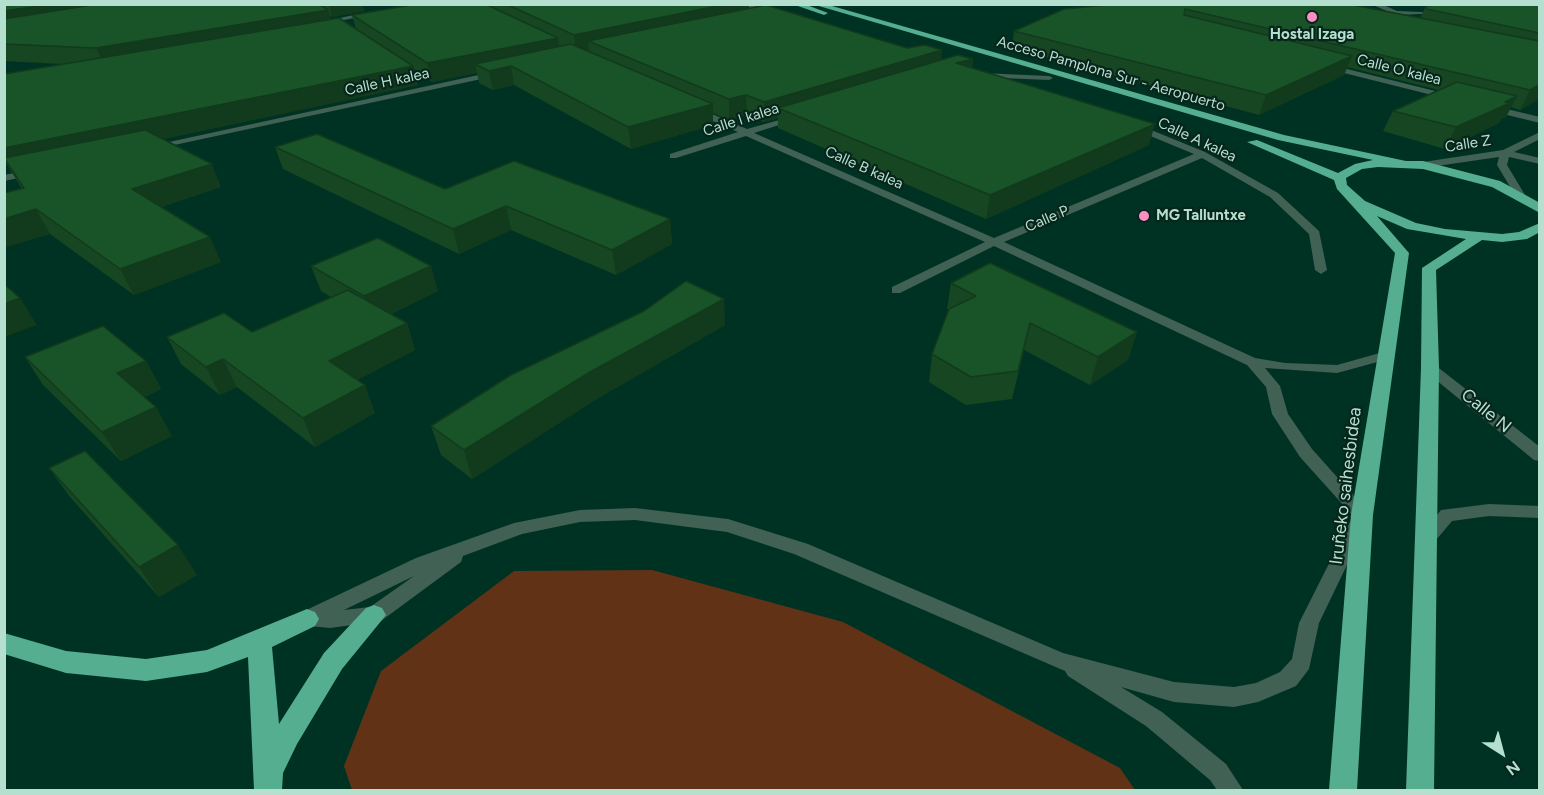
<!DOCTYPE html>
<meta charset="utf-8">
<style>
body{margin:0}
#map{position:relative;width:1544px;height:795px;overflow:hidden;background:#003224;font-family:Figtree,sans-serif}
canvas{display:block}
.frame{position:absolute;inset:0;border:6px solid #b5dfce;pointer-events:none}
.north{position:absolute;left:1472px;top:723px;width:60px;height:60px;-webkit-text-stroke:4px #08251c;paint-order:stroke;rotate:144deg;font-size:16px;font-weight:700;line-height:24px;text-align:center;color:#b5dfce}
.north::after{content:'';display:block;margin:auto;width:21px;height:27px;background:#b5dfce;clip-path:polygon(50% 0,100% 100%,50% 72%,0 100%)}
</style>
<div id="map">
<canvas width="1544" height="795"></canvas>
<div class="frame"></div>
<div class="north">N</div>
</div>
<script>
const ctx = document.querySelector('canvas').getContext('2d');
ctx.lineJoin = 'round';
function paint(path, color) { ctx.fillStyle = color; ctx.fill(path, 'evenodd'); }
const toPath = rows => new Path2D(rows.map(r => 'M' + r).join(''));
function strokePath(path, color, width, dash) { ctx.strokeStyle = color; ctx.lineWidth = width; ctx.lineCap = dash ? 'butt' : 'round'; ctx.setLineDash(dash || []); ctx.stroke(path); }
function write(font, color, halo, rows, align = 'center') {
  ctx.font = font + ' Figtree,sans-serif'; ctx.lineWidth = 4.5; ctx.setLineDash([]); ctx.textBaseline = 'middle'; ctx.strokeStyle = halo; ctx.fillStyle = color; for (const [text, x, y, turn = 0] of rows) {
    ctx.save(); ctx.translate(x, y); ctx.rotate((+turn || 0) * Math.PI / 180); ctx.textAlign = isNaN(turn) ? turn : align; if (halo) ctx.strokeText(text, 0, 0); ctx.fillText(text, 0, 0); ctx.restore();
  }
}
paint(toPath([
 [652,570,843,622,1120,768,1135,790,352,790,344,766,381,671,514,571]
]), '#623216');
paint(toPath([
 [739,4,750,4,776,14,771,15,739,4],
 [1371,4,1381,4,1397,11,1444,13,1397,15,1390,19,1387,17,1391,13,1371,4],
 [372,11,374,14,329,23,326,21,372,11],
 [1327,64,1455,96,1456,98,1452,100,1324,68,1327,64],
 [497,71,500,75,151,150,146,147,497,71],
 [981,73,1049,76,1053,78,1049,80,978,77,981,73],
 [1490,105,1540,117,1540,123,1487,110,1486,108,1490,105],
 [692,108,698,108,747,129,801,114,801,118,754,133,994,238,1194,154,1131,128,1131,124,1134,123,1205,152,1278,193,1319,231,1327,270,1321,274,1315,270,1309,234,1270,197,1202,158,1004,242,1255,358,1285,363,1337,365,1387,351,1394,355,1392,358,1337,373,1265,368,1280,386,1288,414,1312,449,1371,515,1319,623,1309,669,1296,686,1258,702,1234,707,1174,702,1121,687,1162,712,1226,764,1243,790,1217,790,1210,780,1146,726,1068,676,1065,671,794,554,727,532,635,520,580,522,522,534,463,556,461,562,381,621,330,628,300,625,297,619,300,613,416,558,514,523,580,510,635,508,728,519,808,544,1063,653,1174,682,1234,687,1256,683,1280,672,1292,659,1299,623,1353,516,1300,457,1272,414,1266,387,1247,365,994,246,900,293,892,293,892,287,985,242,746,136,676,158,670,158,670,154,738,132,692,112,692,108],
 [414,576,370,607,344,610,414,576],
 [1540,132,1540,139,1514,152,1540,158,1540,164,1509,157,1507,165,1525,195,1524,197,1515,195,1497,165,1499,157,1423,168,1418,165,1423,162,1503,150,1540,132],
 [34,169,39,172,38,174,4,181,4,175,34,169],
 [1430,364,1435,365,1540,447,1540,461,1534,460,1425,371,1423,368,1430,364],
 [1489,504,1540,506,1540,518,1489,516,1452,521,1431,546,1425,548,1419,546,1416,541,1441,510,1489,504]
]), '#406154');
paint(toPath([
 [792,4,804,4,828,13,824,15,792,4],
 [812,4,825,4,1284,135,1406,161,1423,161,1500,181,1540,203,1540,213,1492,187,1423,169,1378,167,1362,169,1346,178,1347,185,1365,201,1416,223,1445,229,1502,234,1519,232,1540,223,1540,232,1527,239,1502,242,1482,240,1436,270,1439,368,1434,790,1406,790,1421,368,1422,268,1466,239,1407,229,1377,216,1409,253,1373,515,1357,790,1329,790,1351,515,1395,253,1337,189,1334,180,1247,142,1257,140,1338,173,1355,164,1373,160,1278,140,812,4],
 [374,605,382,608,386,615,342,669,297,744,283,773,282,790,254,790,248,657,207,672,146,681,66,673,4,654,4,633,66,651,146,659,207,650,307,609,315,612,319,619,315,626,272,647,279,724,324,653,366,608,374,605]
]), '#55ae8f');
paint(toPath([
 [4,4,362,4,364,11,332,17,329,15,330,19,356,29,352,15,418,4,749,4,749,9,941,60,973,59,972,68,1149,145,986,219,778,128,778,118,764,122,747,115,729,120,713,113,713,125,631,149,514,85,493,90,479,83,477,73,432,82,414,69,418,85,163,139,221,187,161,207,221,262,134,295,50,234,4,160,4,74,62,64,4,61],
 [1119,4,1420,18,1426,6,1539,4,1539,99,1520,110,1511,107,1506,117,1501,119,1499,123,1445,149,1383,131,1393,111,1439,90,1347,67,1344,75,1259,115,1012,48,1014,31],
 [275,147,445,189,670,219,672,244,616,275,511,230,459,254,283,169],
 [311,266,438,291,391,314,407,323,415,350,357,380,375,413,315,447,237,387,220,395,181,364,167,337,252,332,331,297,321,291],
 [951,283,1137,332,1128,360,1090,385,1024,350,1012,399,966,405,929,382,932,354,949,310,947,309],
 [725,325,595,400,472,479,441,455,431,426],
 [25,357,146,361,161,389,144,397,172,436,121,461,43,385],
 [49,468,197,575,159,597,70,497]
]), '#164722');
paint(toPath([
 [53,4,169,4,4,29,4,11],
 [329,4,362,4,364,11,332,17],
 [727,4,749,4,749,16,588,41,589,50,576,53,574,35],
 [328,10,333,27,105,66,96,48],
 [558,38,561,56,475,64,477,73,432,82,427,63],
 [942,50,940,68,778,108,778,118,764,122,764,102],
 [1352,56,1344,75,1259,115,1266,95],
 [973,59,971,78,956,63],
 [413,66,418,85,13,171,4,158,4,148],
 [511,66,514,85,493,90,489,71],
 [1539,85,1539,99,1520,110,1530,90],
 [746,95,747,115,729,120,729,99],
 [1517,96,1506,117,1501,119,1499,123,1445,149,1456,127],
 [713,104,713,125,631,149,628,127],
 [1155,124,1149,145,986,219,990,195],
 [212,164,221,187,143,213,132,189],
 [506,206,511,230,459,254,453,229],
 [36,209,50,234,4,248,4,219],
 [670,219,672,244,616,275,612,250],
 [210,237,221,262,134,295,120,269],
 [431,266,438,291,373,322,364,296],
 [20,298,37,325,4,337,4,304],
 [724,299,725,325,595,400,472,479,464,450,590,372],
 [407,323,415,350,340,389,329,361],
 [1137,332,1128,360,1090,385,1098,357],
 [223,359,237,387,220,395,206,367],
 [146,361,161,389,133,401,117,373],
 [365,385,375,413,315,447,303,418],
 [156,407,172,436,121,461,102,432],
 [178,545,197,575,159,597,139,567]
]), '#123a1c');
const building = toPath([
 [4,4,53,4,4,11,4,4],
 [98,4,318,4,328,10,96,48,4,44,4,19,98,4],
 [418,4,485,4,558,38,427,63,352,15,418,4],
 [506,4,727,4,574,35,506,4],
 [1119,4,1348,4,1539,41,1539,85,1530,90,1185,9,1184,15,1352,56,1266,95,1014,31,1064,9,1119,4],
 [1448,4,1539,4,1539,33,1427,9,1426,6,1448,4],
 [766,5,907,48,925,45,942,50,764,102,746,95,729,99,588,41,766,5],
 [339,18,413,66,4,148,4,74,339,18],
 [571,44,713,104,628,127,511,66,489,71,475,64,571,44],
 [958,55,973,59,956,63,1155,124,990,195,778,108,958,55],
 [1457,82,1517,96,1505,102,1510,103,1456,127,1393,111,1457,82],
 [145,130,212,164,132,189,210,237,120,269,36,209,4,219,4,193,24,188,4,158,145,130],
 [317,134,445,189,514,161,670,219,612,250,506,206,453,229,275,147,317,134],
 [378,238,431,266,364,296,311,266,378,238],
 [990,263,1137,332,1098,357,1030,323,1018,371,971,377,932,354,949,309,976,296,951,283,990,263],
 [686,281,724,299,590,372,464,450,431,426,511,375,644,311,686,281],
 [4,284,20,298,4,304,4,284],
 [348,290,407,323,329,361,365,385,303,418,223,359,206,367,167,337,224,313,252,332,348,290],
 [103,326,146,361,117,373,156,407,102,432,25,357,103,326],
 [85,451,178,545,139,567,49,468,85,451]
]);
paint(building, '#195328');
strokePath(building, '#123a1c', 1.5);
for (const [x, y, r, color] of [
 [1312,17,6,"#fa8fc6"],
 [1144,216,6,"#fa8fc6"]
]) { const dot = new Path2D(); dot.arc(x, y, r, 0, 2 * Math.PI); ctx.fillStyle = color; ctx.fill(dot); strokePath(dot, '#08251c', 2); }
write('bold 15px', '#b5dfce', '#08251c', [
 ["Hostal Izaga",1312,35],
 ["MG Talluntxe",1156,216,"left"]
]);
write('15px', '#b5dfce', '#08251c', [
 ["Calle O kalea",1399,70,14],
 ["Acceso Pamplona Sur - Aeropuerto",1111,74,16],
 ["Calle H kalea",387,82,-12],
 ["Calle I kalea",741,120,-18],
 ["Calle A kalea",1197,140,25],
 ["Calle Z",1468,144,-9],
 ["Calle B kalea",864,168,24],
 ["Calle P",1047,219,-23]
]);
write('18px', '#b5dfce', '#08251c', [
 ["Calle N",1486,411,39],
 ["Iruñeko saihesbidea",1346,486,-83]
]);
</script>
